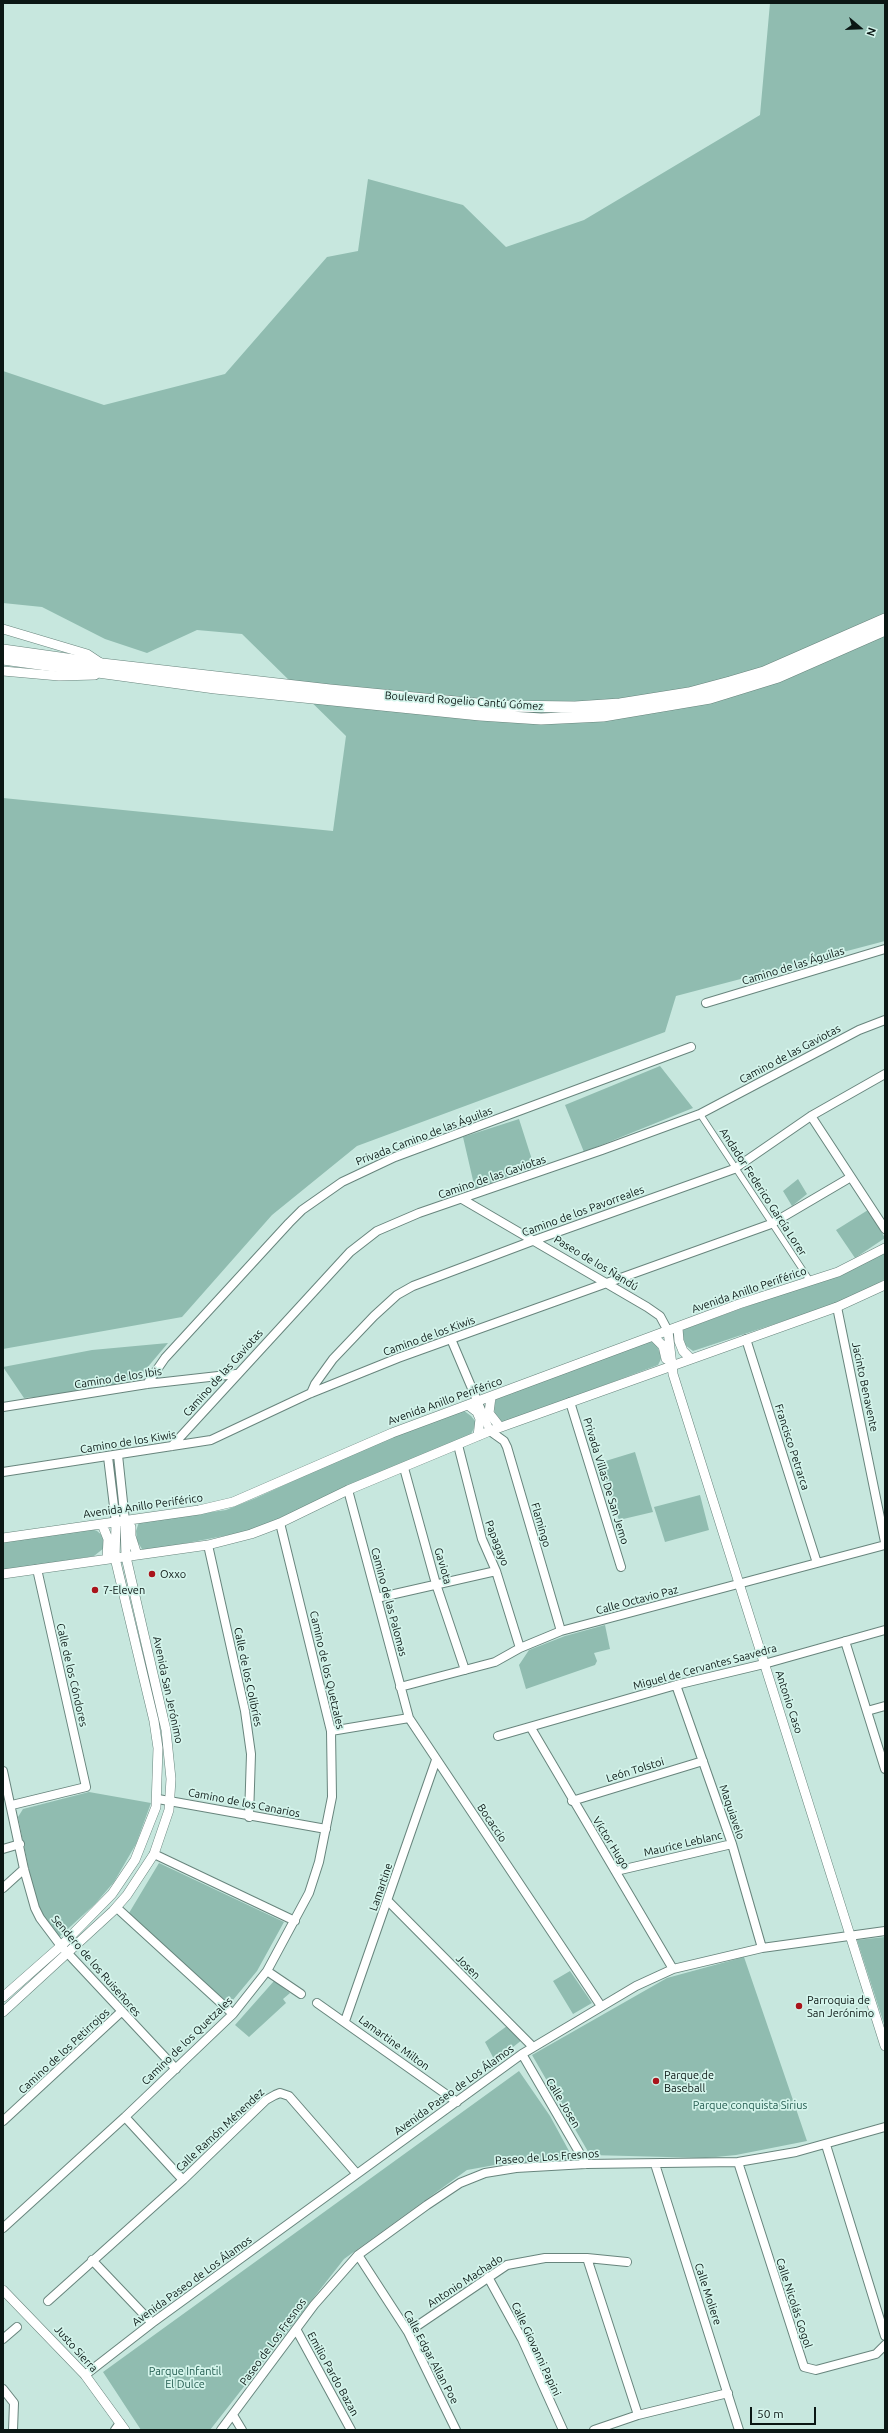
<!DOCTYPE html>
<meta charset="utf-8">
<style>
body{margin:0}
#map{position:relative;width:888px;height:2433px;overflow:hidden;background:#c7e7de;font-family:Ubuntu,sans-serif}
canvas{display:block}
.frame{position:absolute;inset:0;border:4px solid #0b1714;pointer-events:none}
.north{position:absolute;left:840px;top:8px;width:40px;height:40px;-webkit-text-stroke:3px #d4f4eb;paint-order:stroke;rotate:109deg;font-size:11px;font-weight:700;line-height:16px;text-align:center;color:#0b1714}
.north::after{content:'';display:block;margin:auto;width:14px;height:18px;background:#0b1714;clip-path:polygon(50% 0,100% 100%,50% 72%,0 100%)}
.scale{position:absolute;left:750px;top:2407px;width:66px;height:18px;box-sizing:border-box;border:2px solid #0b1714;border-top:0;padding-left:5px;font-size:12px;line-height:14px;white-space:nowrap;color:#0b1714;-webkit-text-stroke:3px #d4f4eb;paint-order:stroke}
</style>
<div id="map">
<canvas width="888" height="2433"></canvas>
<div class="frame"></div>
<div class="north">N</div>
<div class="scale">50 m</div>
</div>
<script>
const ctx = document.querySelector('canvas').getContext('2d');
ctx.lineJoin = 'round';
function paint(path, color) { ctx.fillStyle = color; ctx.fill(path, 'evenodd'); }
const toPath = rows => new Path2D(rows.map(r => 'M' + r).join(''));
function strokePath(path, color, width, dash) { ctx.strokeStyle = color; ctx.lineWidth = width; ctx.lineCap = dash ? 'butt' : 'round'; ctx.setLineDash(dash || []); ctx.stroke(path); }
function write(font, color, halo, rows, align = 'center') {
  ctx.font = font + ' Ubuntu,sans-serif'; ctx.lineWidth = 3.5; ctx.setLineDash([]); ctx.textBaseline = 'middle'; ctx.strokeStyle = halo; ctx.fillStyle = color; for (const [text, x, y, turn = 0] of rows) {
    ctx.save(); ctx.translate(x, y); ctx.rotate((+turn || 0) * Math.PI / 180); ctx.textAlign = isNaN(turn) ? turn : align; if (halo) ctx.strokeText(text, 0, 0); ctx.fillText(text, 0, 0); ctx.restore();
  }
}
paint(toPath([
 [770,3,885,3,885,941,676,996,665,1032,357,1146,272,1215,182,1317,3,1349,3,798,333,831,346,736,242,634,197,630,147,653,105,639,42,607,3,603,3,371,104,405,225,374,327,257,358,251,368,179,463,205,506,247,584,220,760,115],
 [660,1066,693,1108,584,1152,565,1105],
 [519,1119,534,1166,475,1189,463,1137],
 [798,1179,807,1194,792,1206,783,1191],
 [868,1210,885,1238,855,1258,836,1230],
 [885,1251,885,1279,866,1291,826,1307,693,1351,685,1345,682,1330,801,1287],
 [651,1341,656,1344,660,1353,661,1359,658,1365,503,1423,495,1416,494,1407,496,1399],
 [168,1343,141,1375,98,1391,24,1398,3,1367,92,1350],
 [463,1410,471,1416,475,1421,475,1426,471,1434,250,1531,150,1550,142,1549,137,1541,136,1531,139,1522,226,1510,256,1498,363,1449],
 [635,1452,653,1512,619,1520,599,1463],
 [700,1495,709,1530,665,1542,654,1507],
 [92,1529,97,1531,104,1537,104,1548,94,1556,3,1570,3,1542],
 [605,1625,610,1649,594,1653,597,1661,595,1665,526,1689,519,1665,529,1650,565,1636],
 [89,1792,151,1803,136,1844,114,1882,95,1904,59,1937,43,1916,35,1899,18,1817,23,1809],
 [159,1863,284,1922,257,1971,228,2006,129,1913],
 [885,1937,885,2027,857,1940],
 [744,1957,807,2141,736,2155,706,2158,590,2155,532,2055,667,1978],
 [570,1971,592,2003,573,2014,553,1981],
 [274,1981,290,1993,283,1999,286,2003,249,2037,235,2025],
 [507,2026,522,2040,495,2061,485,2042],
 [519,2071,550,2116,575,2162,506,2163,467,2170,344,2259,210,2430,141,2430,103,2372]
]), '#90bcb0');
const pedestrian = toPath([
 [700,1114,810,1281]
]);
const minor = toPath([
 [706,1003,885,949],
 [811,1116,885,1229],
 [462,1199,647,1307,660,1316,668,1331],
 [837,1307,885,1542],
 [451,1339,490,1431,504,1441,507,1447,561,1631],
 [746,1339,817,1563],
 [147,1384,165,1358,289,1223,302,1210,342,1182,395,1157,691,1047],
 [311,1393,315,1384,333,1359,374,1316,397,1295,413,1286,535,1240,734,1169,811,1116,885,1074],
 [570,1402,621,1567],
 [3,1407,147,1384,236,1374],
 [458,1445,482,1539,496,1571,520,1648],
 [172,1446,350,1252,377,1231,419,1213,602,1150,700,1114,859,1030,885,1020],
 [118,1455,125,1521],
 [108,1457,116,1523],
 [404,1468,436,1584,465,1670],
 [3,1472,211,1440,311,1393,398,1358,771,1224,851,1177],
 [348,1490,409,1718,601,2006],
 [208,1545,245,1711,251,1754,249,1817],
 [377,1598,496,1571],
 [845,1641,885,1769],
 [676,1685,732,1844,762,1948],
 [400,1687,495,1662,520,1648,561,1631,885,1545],
 [867,1711,885,1706],
 [531,1728,673,1969],
 [331,1731,409,1718],
 [498,1736,676,1685,764,1664,885,1630],
 [3,1771,24,1869,35,1908,40,1918,61,1946,176,2069],
 [158,1799,326,1829],
 [572,1801,703,1761],
 [12,1805,86,1787,37,1569],
 [3,1849,20,1844],
 [154,1854,295,1921],
 [616,1871,732,1844],
 [3,1888,24,1869],
 [388,1901,533,2047],
 [117,1908,233,2014],
 [267,1971,301,1994],
 [317,2003,457,2102],
 [345,2021,436,1760],
 [522,2054,586,2164],
 [125,2117,183,2180],
 [3,2121,121,2012],
 [826,2145,885,2336],
 [738,2162,804,2367,816,2370,876,2354,885,2345],
 [655,2164,739,2430],
 [3,2228,125,2117,233,2014,267,1971,309,1893,319,1862,332,1797,331,1731,280,1523],
 [358,2255,408,2332,456,2430],
 [587,2258,638,2415],
 [92,2260,152,2323],
 [488,2277,522,2339,563,2430],
 [48,2301,183,2180,266,2100,275,2095,280,2093,289,2096,357,2174],
 [296,2329,351,2430],
 [408,2332,507,2265,545,2258,587,2258,627,2262],
 [3,2339,17,2327],
 [85,2375,152,2323,522,2054,636,1986,673,1969,762,1948,885,1931],
 [3,2389,14,2403,13,2430],
 [233,2415,242,2430],
 [115,2430,120,2423],
 [221,2430,314,2305,358,2255,427,2205,460,2183,485,2173,516,2168,586,2164,738,2162,796,2152,885,2127],
 [594,2430,638,2415,728,2393]
]);
const tertiary = toPath([
 [3,629,87,654,102,664],
 [3,671,59,676,95,675],
 [678,1328,679,1341,683,1351,690,1358],
 [668,1331,673,1374,885,2046],
 [653,1336,663,1346,666,1359],
 [491,1397,489,1413,500,1427],
 [468,1405,477,1412,480,1419,478,1436],
 [102,1524,108,1539,107,1559],
 [131,1527,131,1536,137,1555],
 [3,1538,199,1510,233,1502,392,1433,739,1304,838,1272,885,1248],
 [3,1574,208,1545,251,1534,280,1523,348,1490,490,1431,837,1307,885,1285],
 [3,1997,61,1946,112,1894,135,1860,156,1807,158,1748,154,1721,115,1558,116,1523],
 [3,2012,113,1911,127,1895,154,1854,169,1810,171,1779,166,1730,126,1557,125,1521],
 [3,2290,85,2375,125,2430]
]);
const secondary = toPath([
 [3,650,102,664,330,690,498,706,575,707,620,704,689,693,730,682,764,672,885,619],
 [3,659,215,688,480,715,541,719,603,716,710,698,778,677,885,630]
]);
strokePath(pedestrian, '#68857d', 7);
strokePath(minor, '#68857d', 10);
strokePath(tertiary, '#68857d', 10);
strokePath(secondary, '#68857d', 12);
strokePath(pedestrian, '#fff', 5.5);
strokePath(minor, '#fff', 8);
strokePath(tertiary, '#fff', 9);
strokePath(secondary, '#fff', 11);
for (const [x, y, r, color] of [
 [152,1574,4,"#a9141b"],
 [95,1590,4,"#a9141b"],
 [799,2006,4,"#a9141b"],
 [656,2081,4,"#a9141b"]
]) { const dot = new Path2D(); dot.arc(x, y, r, 0, 2 * Math.PI); ctx.fillStyle = color; ctx.fill(dot); strokePath(dot, '#d4f4eb', 1.5); }
write('11px', '#0b1714', '#d4f4eb', [
 ["Boulevard Rogelio Cantú Gómez",464,701,4],
 ["Camino de las Águilas",793,966,-17],
 ["Camino de las Gaviotas",790,1054,-28],
 ["Privada Camino de las Águilas",424,1136,-21],
 ["Camino de las Gaviotas",492,1177,-19],
 ["Andador Federico García Lorer",763,1192,57],
 ["Camino de los Pavorreales",583,1211,-20],
 ["Paseo de los Ñandú",596,1263,31],
 ["Avenida Anillo Periférico",749,1290,-19],
 ["Camino de los Kiwis",429,1336,-20],
 ["Camino de las Gaviotas",223,1373,-48],
 ["Camino de los Ibis",118,1378,-9],
 ["Jacinto Benavente",865,1387,78],
 ["Avenida Anillo Periférico",445,1401,-20],
 ["Camino de los Kiwis",128,1442,-9],
 ["Francisco Petrarca",792,1447,72],
 ["Privada Villas De San Jemo",606,1481,73],
 ["Avenida Anillo Periférico",143,1506,-8],
 ["Flamingo",541,1525,74],
 ["Papagayo",497,1543,69],
 ["Gaviota",443,1566,74],
 ["Calle Octavio Paz",637,1600,-15],
 ["Camino de las Palomas",389,1602,75],
 ["Miguel de Cervantes Saavedra",705,1667,-15],
 ["Camino de los Quetzales",327,1670,77],
 ["Calle de los Cóndores",72,1675,77],
 ["Calle de los Colibríes",248,1677,78],
 ["Avenida San Jerónimo",168,1690,78],
 ["Antonio Caso",789,1702,72],
 ["León Tolstoi",635,1770,-17],
 ["Camino de los Canarios",244,1803,11],
 ["Maquiavelo",732,1812,71],
 ["Bocaccio",492,1823,56],
 ["Víctor Hugo",611,1843,58],
 ["Maurice Leblanc",683,1844,-13],
 ["Lamartine",381,1887,-71],
 ["Sendero de los Ruiseñores",96,1966,49],
 ["Josen",468,1967,45],
 ["Camino de los Quetzales",187,2041,-44],
 ["Lamartine Milton",394,2043,36],
 ["Camino de los Petirrojos",64,2051,-43],
 ["Avenida Paseo de Los Álamos",454,2090,-36],
 ["Calle Josen",563,2103,59],
 ["Calle Ramón Ménendez",220,2130,-43],
 ["Paseo de Los Fresnos",547,2157,-4],
 ["Avenida Paseo de Los Álamos",192,2281,-36],
 ["Antonio Machado",465,2281,-33],
 ["Calle Moliere",708,2294,72],
 ["Calle Nicolás Gogol",794,2303,72],
 ["Paseo de Los Fresnos",273,2342,-54],
 ["Justo Sierra",76,2349,48],
 ["Calle Giovanni Papini",536,2349,65],
 ["Calle Edgar Allan Poe",431,2357,62],
 ["Emilio Pardo Bazan",333,2374,61]
]);
write('11px', '#0b1714', '#d4f4eb', [
 ["Oxxo",160,1574],
 ["7-Eleven",103,1590],
 ["Parroquia de",807,2000],
 ["San Jerónimo",807,2013],
 ["Parque de",664,2075],
 ["Baseball",664,2088]
], 'left');
write('11px', '#265e52', '#d4f4eb', [
 ["Parque conquista Sirius",750,2105],
 ["Parque Infantil",185,2371],
 ["El Dulce",185,2384]
]);
</script>
